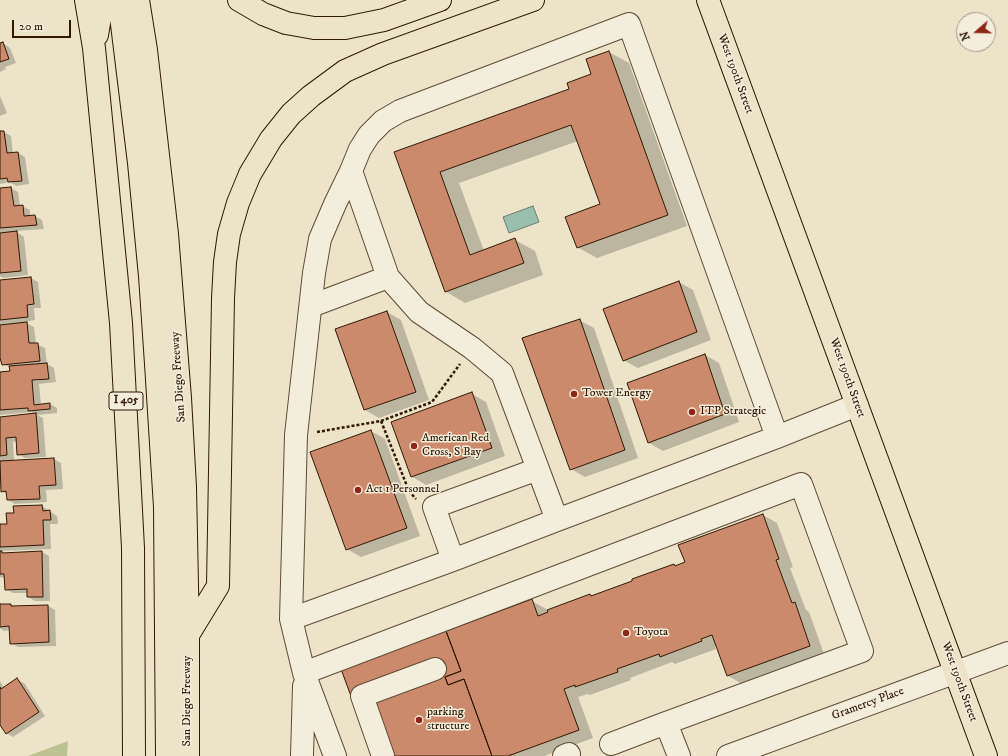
<!DOCTYPE html>
<style>
body{margin:0}
#map{position:relative;width:1008px;height:756px;overflow:hidden;background:#ece3c9;font-family:"IM FELL DW Pica",serif}
canvas{display:block}
.north{position:absolute;left:956px;top:12px;width:40px;height:40px;box-sizing:border-box;background:#f3eddc;border:1px solid #a59885;border-radius:50%;rotate:250deg;font-size:11px;font-weight:700;line-height:16px;text-align:center;color:#301803}
.north::after{content:'';display:block;margin:auto;width:14px;height:18px;background:#8f2418;clip-path:polygon(50% 0,100% 100%,50% 72%,0 100%)}
.scale{position:absolute;left:12px;top:20px;width:59px;height:18px;box-sizing:border-box;border:2px solid #301803;border-top:0;padding-left:5px;font-size:12px;line-height:14px;white-space:nowrap;color:#301803;-webkit-text-stroke:3px #f3eddc;paint-order:stroke}
</style>
<div id="map">
<canvas width="1008" height="756"></canvas>
<div class="north">N</div>
<div class="scale">20 m</div>
</div>
<script>
const ctx = document.querySelector('canvas').getContext('2d');
ctx.lineJoin = 'round';
function paint(path, color) { ctx.fillStyle = color; ctx.fill(path, 'evenodd'); }
const toPath = rows => new Path2D(rows.map(r => 'M' + r).join(''));
function strokePath(path, color, width, dash) { ctx.strokeStyle = color; ctx.lineWidth = width; ctx.lineCap = dash ? 'butt' : 'round'; ctx.setLineDash(dash || []); ctx.stroke(path); }
function write(font, color, halo, rows, align = 'center') {
  ctx.font = font + ' "IM FELL DW Pica",serif'; ctx.lineWidth = 3; ctx.setLineDash([]); ctx.textBaseline = 'middle'; ctx.strokeStyle = halo; ctx.fillStyle = color; for (const [text, x, y, turn = 0] of rows) {
    ctx.save(); ctx.translate(x, y); ctx.rotate((+turn || 0) * Math.PI / 180); ctx.textAlign = isNaN(turn) ? turn : align; if (halo) ctx.strokeText(text, 0, 0); ctx.fillText(text, 0, 0); ctx.restore();
  }
}
paint(toPath([
 [68,741,67,756,28,756]
]), '#bdc293');
const water = toPath([
 [533,206,539,222,509,233,503,217,533,206]
]);
paint(water, '#9abfaf');
strokePath(water, '#707c6a', 1);
paint(toPath([
 [3,43,10,48,16,63,5,67,6,69,0,72,0,45],
 [609,52,629,63,687,226,597,258,577,247,601,205,578,141,459,183,484,251,515,240,535,251,543,275,465,303,445,291,395,152,571,89,592,74],
 [0,96,7,113,0,116],
 [0,132,4,132,11,136,13,154,18,153,25,157,29,184,16,186,10,182,0,184],
 [11,188,18,192,20,206,22,206,30,210,30,217,35,216,42,220,44,229,15,231,24,237,28,275,3,278,0,276,0,189],
 [31,278,38,282,41,308,34,308,35,320,24,322,34,327,36,344,45,348,47,364,54,368,56,382,39,384,41,405,50,404,57,408,57,413,37,415,43,418,46,457,25,458,18,454,17,441,13,442,14,461,54,459,61,463,63,489,46,490,47,502,15,504,8,500,7,494,2,491,2,487,0,487,0,418,35,414,31,412,0,415,0,373,11,372,11,368,3,364,2,362,0,360,0,281],
 [679,282,693,290,711,340,638,368,623,360],
 [387,312,401,320,429,400,379,418,365,410],
 [579,320,594,328,638,458,585,477,571,469],
 [705,355,719,363,739,422,663,451,649,443,628,383],
 [472,394,486,402,505,456,426,485,411,476],
 [371,431,385,439,420,536,361,557,347,549],
 [42,506,57,516,58,524,50,524,51,549,0,551,0,525,8,525,15,514,14,507],
 [763,515,777,523,793,567,790,568,806,610,809,612,824,654,742,684,727,675,717,646,715,647,716,649,675,664,672,662,630,678,631,680,590,695,588,694,578,697,593,738,544,756,374,756,532,601,546,609,547,611,590,595,593,597,673,565,677,566,686,563],
 [0,551,4,554,42,552,49,556,50,601,35,601,28,597,28,593,13,593,6,589,6,578,0,577],
 [0,605,11,605,14,607,48,606,55,610,56,646,18,647,11,643,10,630,4,631,0,628],
 [17,679,25,684,45,716,13,737,6,733,0,724,0,681,4,688]
]), '#0003');
const building = toPath([
 [3,42,9,59,0,62,0,43,3,42],
 [609,51,668,215,577,248,565,217,600,204,571,125,440,172,470,255,515,238,524,263,445,292,394,152,569,89,567,83,591,74,586,59,609,51],
 [0,131,4,131,7,153,18,152,22,181,8,182,7,178,0,179,0,131],
 [11,187,14,206,23,205,24,216,35,215,37,225,0,228,0,188,11,187],
 [17,231,21,271,0,273,0,233,17,231],
 [31,277,34,304,27,305,28,317,0,320,0,280,31,277],
 [679,281,697,332,623,361,603,309,679,281],
 [387,311,416,392,364,410,335,329,387,311],
 [580,319,625,450,570,470,522,338,580,319],
 [27,322,29,343,38,343,40,361,2,365,0,358,0,325,27,322],
 [705,354,725,414,648,443,627,383,705,354],
 [47,363,49,379,32,380,34,405,50,403,50,409,28,411,28,408,0,410,0,372,10,371,9,366,47,363],
 [472,392,492,448,411,477,391,422,472,392],
 [36,413,39,453,17,455,16,437,6,438,7,455,0,456,0,417,36,413],
 [371,430,407,528,346,550,310,452,371,430],
 [54,458,56,485,39,486,40,499,7,500,6,491,1,492,0,461,54,458],
 [42,505,43,511,50,510,51,520,43,520,44,545,0,547,0,524,7,524,6,513,14,513,13,506,42,505],
 [763,514,779,559,776,560,792,603,795,602,810,646,727,676,712,635,701,639,702,641,660,657,659,654,617,669,618,672,575,687,575,685,564,689,579,730,508,756,492,756,464,679,448,685,445,677,461,671,446,631,532,599,538,616,548,612,547,610,590,594,591,596,632,581,632,579,674,564,675,566,685,562,678,545,763,514],
 [0,551,2,551,2,553,42,551,43,597,27,597,27,589,5,590,4,574,0,574,0,551],
 [0,604,11,604,11,606,48,605,49,642,10,644,9,626,0,627,0,604],
 [446,631,461,671,445,677,448,685,464,679,492,756,373,756,341,669,446,631],
 [17,678,39,712,6,734,0,725,0,687,1,689,17,678]
]);
paint(building, '#ca8a6b');
strokePath(building, '#301803', 1);
const minor = toPath([
 [311,306,388,277],
 [557,520,502,373,472,348,419,312,388,277,351,171,360,149,369,135,383,121,400,111,629,24,777,437],
 [453,560,434,507,538,469],
 [291,619,453,560,557,520,777,437,857,405],
 [304,673,801,484,862,651,666,723,679,756],
 [611,744,666,723],
 [302,756,304,686],
 [335,756,304,673,291,619,296,435,314,273,320,239,335,204,351,171],
 [383,756,362,696,435,669],
 [564,756,569,754],
 [728,756,1008,653]
]);
const major = toPath([
 [708,0,986,756]
]);
const highway = toPath([
 [86,0,94,48,121,323,133,548,134,756],
 [119,0,139,163,150,276,156,364,165,507,167,756],
 [138,0,146,50,167,234,180,398,185,487,188,635,188,756],
 [239,0,263,14,286,23,314,28,345,28,384,20,440,0],
 [97,35,103,0],
 [188,635,218,586,223,298,225,262,229,234,238,203,250,174,271,139,291,114,311,96,345,71,383,54,533,0]
]);
strokePath(minor, '#5f4b34', 24);
strokePath(major, '#301803', 24);
strokePath(highway, '#301803', 24);
strokePath(toPath([
 [381,421,409,491,416,499],
 [317,432,381,421,432,402,460,364]
]), '#301803', 2.5, [3, 2]);
strokePath(minor, '#f3eddc', 22);
strokePath(major, '#ece3c9', 22);
strokePath(highway, '#ece3c9', 22);
for (const [x, y, r, color] of [
 [574,394,4,"#8f2418"],
 [692,412,4,"#8f2418"],
 [414,446,4,"#8f2418"],
 [358,490,4,"#8f2418"],
 [626,633,4,"#8f2418"],
 [419,720,4,"#8f2418"]
]) { const dot = new Path2D(); dot.arc(x, y, r, 0, 2 * Math.PI); ctx.fillStyle = color; ctx.fill(dot); strokePath(dot, '#f3eddc', 1.5); }
for (const [x, y, w] of [
 [126,401,34]
]) { const box = new Path2D(); box.roundRect(x - w / 2, y - 9, w, 18, 3); ctx.fillStyle = '#f3eddc'; ctx.fill(box); strokePath(box, '#301803', 1); }
write('bold 11px', '#301803', null, [
 ["I 405",126,401]
]);
write('12px', '#301803', '#f3eddc', [
 ["West 190th Street",735,74,70],
 ["San Diego Freeway",179,377,-94],
 ["West 190th Street",847,378,70],
 ["West 190th Street",959,682,70],
 ["San Diego Freeway",188,701,-90],
 ["Gramercy Place",868,704,-20]
]);
write('12px', '#301803', '#f3eddc', [
 ["Tower Energy",582,394],
 ["ITP Strategic",700,412],
 ["American Red",422,439],
 ["Cross, S Bay",422,453],
 ["Act 1 Personnel",366,490],
 ["Toyota",634,633],
 ["parking",427,713],
 ["structure",427,727]
], 'left');
</script>
